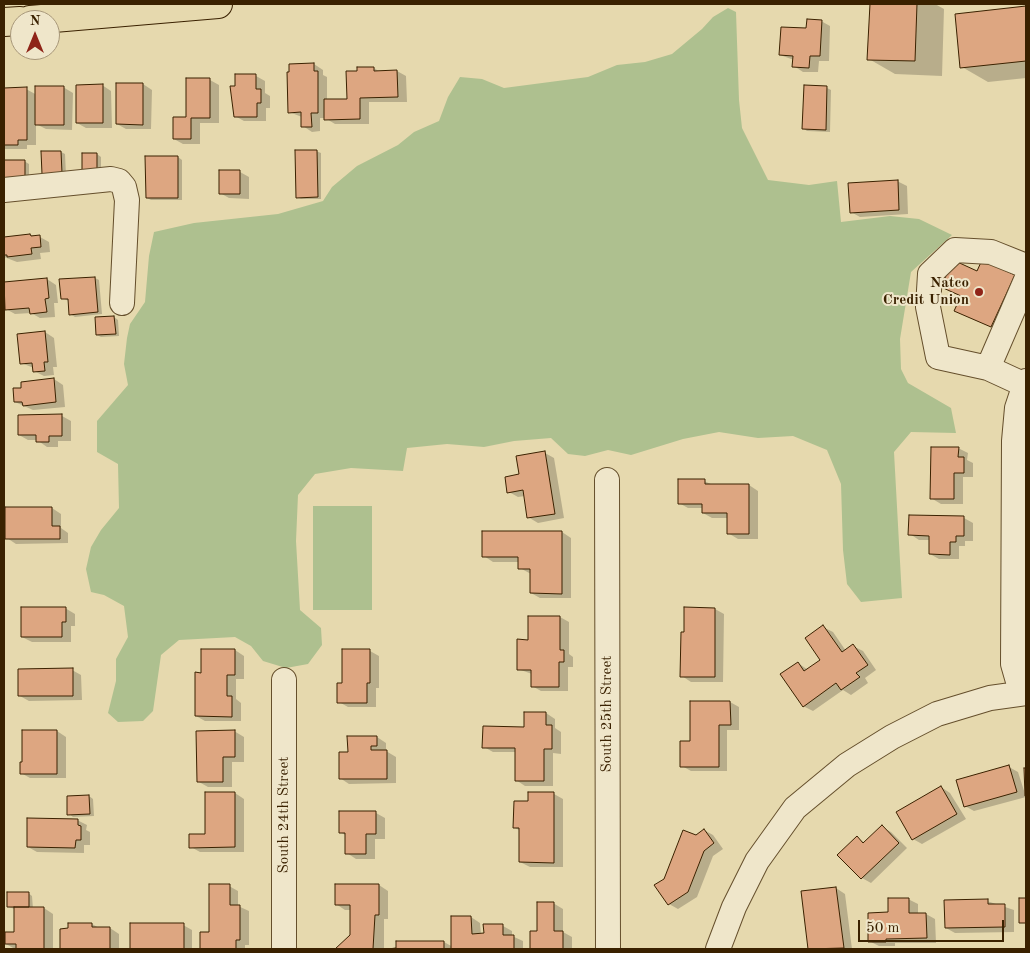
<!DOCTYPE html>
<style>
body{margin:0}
#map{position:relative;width:1030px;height:953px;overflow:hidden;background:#e6d9ae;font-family:"Old Standard TT",serif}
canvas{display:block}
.frame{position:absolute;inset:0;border:5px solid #3a2100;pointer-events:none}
.north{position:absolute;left:10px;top:10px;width:50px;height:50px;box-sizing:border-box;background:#efe6ca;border:1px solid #a79779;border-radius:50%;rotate:0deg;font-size:14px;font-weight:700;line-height:20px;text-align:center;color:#3a2100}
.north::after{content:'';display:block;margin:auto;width:18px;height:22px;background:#8f2418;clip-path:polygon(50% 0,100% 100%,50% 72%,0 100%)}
.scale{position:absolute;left:858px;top:920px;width:146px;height:22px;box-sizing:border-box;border:2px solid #3a2100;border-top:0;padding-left:6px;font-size:15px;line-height:18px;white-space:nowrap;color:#3a2100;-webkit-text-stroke:4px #efe6ca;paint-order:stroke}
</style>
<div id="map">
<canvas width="1030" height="953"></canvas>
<div class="frame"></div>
<div class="north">N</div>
<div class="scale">50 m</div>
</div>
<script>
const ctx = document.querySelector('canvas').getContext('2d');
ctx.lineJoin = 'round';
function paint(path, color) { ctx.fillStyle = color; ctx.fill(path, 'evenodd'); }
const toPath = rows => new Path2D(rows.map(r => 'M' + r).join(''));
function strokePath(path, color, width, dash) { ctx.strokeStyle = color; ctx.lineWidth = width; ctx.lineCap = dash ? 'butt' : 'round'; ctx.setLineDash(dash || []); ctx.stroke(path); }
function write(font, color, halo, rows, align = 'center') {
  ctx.font = font + ' "Old Standard TT",serif'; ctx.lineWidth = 4; ctx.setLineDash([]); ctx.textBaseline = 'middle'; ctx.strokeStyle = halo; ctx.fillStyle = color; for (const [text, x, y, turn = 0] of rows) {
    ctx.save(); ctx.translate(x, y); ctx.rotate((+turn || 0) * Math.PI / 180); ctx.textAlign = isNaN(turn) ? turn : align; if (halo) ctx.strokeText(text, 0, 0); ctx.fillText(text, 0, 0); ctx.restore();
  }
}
paint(toPath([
 [728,8,736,12,739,100,742,128,768,180,809,185,837,181,841,222,890,216,919,219,952,235,911,272,900,339,901,369,908,383,951,408,956,433,911,432,894,452,902,598,861,602,847,584,843,550,841,484,827,450,793,436,758,438,719,432,683,439,631,455,608,450,585,456,568,454,551,438,514,441,484,447,447,444,407,448,403,471,351,468,315,474,298,495,296,541,300,610,321,628,322,645,308,664,286,668,263,661,251,646,235,637,179,640,161,655,153,711,143,721,118,722,108,713,116,681,116,659,128,637,124,606,104,595,91,592,86,569,91,547,101,530,119,508,118,464,97,452,97,421,128,385,124,364,127,338,130,324,145,302,149,256,154,232,194,223,278,214,323,201,332,187,357,166,398,145,414,132,439,121,448,97,460,77,482,79,504,88,588,77,617,65,645,62,672,54,702,29,713,17],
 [313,506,372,506,372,610,313,610]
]), '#aec08f');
paint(toPath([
 [871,4,935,4,944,9,942,76,895,74,869,59],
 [1026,8,1026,78,988,82,962,67,956,15],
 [821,21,830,26,829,61,819,61,818,72,803,72,794,66,794,60,780,55,807,30],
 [314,64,323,70,323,75,327,77,327,100,348,100,358,69,374,68,380,72,397,71,406,76,407,102,369,102,369,124,335,124,325,118,320,118,320,131,312,132,303,126,302,117,289,112],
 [256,76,265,81,265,93,270,96,270,108,266,108,266,121,244,121,235,116,236,87],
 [210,80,219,85,219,123,200,123,200,144,183,144,174,139],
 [143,84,152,90,151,129,126,129,117,124],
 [102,85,111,91,112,128,86,128,77,123],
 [63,87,73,93,72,130,46,129,36,124,36,145,27,145,27,149,4,149,4,89,26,89,37,95],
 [805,87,827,88,831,90,830,132,807,131,803,128],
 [316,151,321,153,321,199,301,199,297,197],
 [61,152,65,154,66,175,47,175,43,173],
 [97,154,101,157,101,172,83,170],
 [178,157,182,160,182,200,151,200,147,198],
 [24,161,29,164,29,184,9,184],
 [221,171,240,172,249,177,249,199,229,198,220,193],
 [897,181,907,186,908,214,860,217,851,212],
 [30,235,40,237,49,242,50,252,40,253,41,259,17,262,4,257,4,238],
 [983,262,1019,278,996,329,960,313],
 [95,278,99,280,102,314,75,317,70,314,69,301,62,298],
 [47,279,56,285,58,303,54,303,55,317,40,318,31,313,15,314,6,309,4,283],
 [114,317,118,320,119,336,101,337,97,335],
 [45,332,54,338,57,367,53,367,54,375,44,376,34,371,34,368,21,363],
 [54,379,63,385,65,407,33,410,15,402,23,389],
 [62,416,71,421,71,441,58,441,58,447,47,447,37,440,28,440,19,435],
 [958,448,968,453,967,460,973,463,973,477,963,477,963,504,941,504,931,498],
 [545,453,554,458,564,518,538,523,528,517,525,496,518,497,509,492,520,475],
 [704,481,713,485,749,485,758,491,758,539,738,539,728,533,728,518,712,518,703,513,703,508,688,508,679,503],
 [52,508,61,514,61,528,68,533,68,543,16,544,7,538],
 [964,518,973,523,973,541,965,541,965,546,959,546,959,559,939,559,930,554,930,540,919,540,910,534],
 [562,532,571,538,571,598,540,598,531,593,531,574,520,568,520,562,493,562,484,556],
 [65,608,75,614,75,626,71,626,71,642,32,642,22,637],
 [715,609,724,614,723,682,691,682,682,676,685,633],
 [560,617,569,622,569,654,573,657,573,667,568,667,568,691,541,691,532,686,532,674,518,669,529,641],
 [823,627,833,632,846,651,853,646,863,651,876,670,865,678,868,683,851,695,843,690,813,711,803,706,798,663,808,670,822,660],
 [203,650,235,650,244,656,244,679,236,679,236,699,241,703,241,721,205,721,196,716,202,674],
 [343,651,370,651,379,656,379,688,376,688,376,707,348,707,339,702,343,684],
 [72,670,81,675,82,700,29,701,20,696],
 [730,702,739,707,739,730,727,730,727,771,691,771,682,766,692,742],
 [546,713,555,719,555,728,561,732,561,754,553,753,553,786,525,786,516,780,516,752,493,752,484,747,525,728],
 [57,731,66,737,66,778,30,778,21,773,23,763],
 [234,731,244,737,244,762,232,762,232,787,208,787,199,782],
 [349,737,377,737,386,743,386,751,396,757,396,783,349,784,340,778,349,753],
 [1009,767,1018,772,1026,797,974,811,965,806],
 [941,787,950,793,966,819,922,844,913,839],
 [235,793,244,799,244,852,200,852,191,847,206,835],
 [530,793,554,794,563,799,563,867,530,867,520,862,521,831,515,828,530,802],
 [89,796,93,799,94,816,73,817,69,814],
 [376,813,385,818,385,839,375,839,375,859,356,859,347,853,347,836,340,832],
 [77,820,87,825,86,830,90,832,90,845,84,845,84,853,37,852,28,847],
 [882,827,891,832,907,848,871,883,862,878,857,838,865,843],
 [704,830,713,835,723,849,713,856,697,897,678,909,669,904,665,879,696,836],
 [379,885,388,891,388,919,384,919,384,949,337,949,351,936,351,910,345,910,336,904],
 [229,886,238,891,238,906,249,911,249,945,245,945,245,949,201,949,202,934,210,934],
 [836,888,845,894,852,949,809,949,802,892],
 [28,893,32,896,33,909,44,908,53,914,53,949,15,949,6,944,15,933,15,909,8,907],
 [908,899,918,904,918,914,926,914,935,919,936,943,895,943,895,946,879,946,869,941,889,914],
 [987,901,1014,910,1014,932,955,933,946,928],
 [553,903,563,909,563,932,572,937,572,949,531,949,531,932,538,932],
 [452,917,471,917,480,923,481,935,503,926,512,931,512,936,523,941,523,949,389,949,444,942,453,947],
 [92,924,99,928,110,928,119,934,119,949,61,949,61,930],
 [131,925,183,925,192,930,192,949,131,949]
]), '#0003');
const building = toPath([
 [870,4,917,4,915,61,867,60,870,4],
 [1026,6,1026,61,960,68,955,14,1026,6],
 [807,19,822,20,820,56,810,56,809,68,792,67,793,56,779,55,781,27,806,28,807,19],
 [314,63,314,71,318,71,318,113,311,113,312,127,301,127,301,112,288,113,287,72,289,72,289,64,314,63],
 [357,67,374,67,374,71,397,70,398,97,360,98,360,119,324,120,324,99,347,99,346,71,357,71,357,67],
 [235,74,256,74,256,89,261,89,261,103,257,103,257,117,234,117,230,86,235,86,235,74],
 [186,78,210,78,210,118,191,118,191,139,173,139,173,117,186,117,186,78],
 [116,83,143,83,143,125,116,124,116,83],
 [103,84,103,123,76,123,76,85,103,84],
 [804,85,827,86,826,130,802,129,804,85],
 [35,86,64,86,64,125,35,125,35,86],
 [27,87,27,140,18,140,18,145,4,145,4,88,27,87],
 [295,150,317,150,318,197,296,198,295,150],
 [41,151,61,151,62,173,42,174,41,151],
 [82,153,97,153,97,171,82,170,82,153],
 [145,156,178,156,178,198,146,198,145,156],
 [4,160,25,160,25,183,4,183,4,160],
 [219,170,240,170,240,194,219,194,219,170],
 [898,180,899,210,850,213,848,183,898,180],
 [30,234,31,236,40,235,41,247,31,248,32,254,7,257,7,255,4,255,4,237,30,234],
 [953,260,977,271,982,260,1015,275,991,327,954,311,961,296,941,287,953,260],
 [95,277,98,312,69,315,68,299,61,299,59,279,95,277],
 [47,278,49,298,45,299,47,312,30,314,29,308,5,310,4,282,47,278],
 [114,316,116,334,96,335,95,317,114,316],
 [45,331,48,362,44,362,45,371,33,372,32,363,20,364,17,334,45,331],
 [54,378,56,402,23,406,22,402,14,402,13,388,21,388,21,382,54,378],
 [62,414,62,436,49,436,49,442,36,442,36,435,18,435,18,415,62,414],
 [931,447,959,447,958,457,964,457,964,473,954,473,954,499,930,499,931,447],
 [545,451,555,514,527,518,523,490,507,493,505,477,519,474,516,456,545,451],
 [678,479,705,479,705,484,749,484,749,534,727,534,727,513,702,513,702,504,678,504,678,479],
 [5,507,52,507,52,526,60,526,60,539,5,539,5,507],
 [909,515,964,516,964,536,956,536,956,542,950,542,950,555,929,554,929,536,908,535,909,515],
 [482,531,562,531,562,594,530,593,530,569,518,569,518,557,482,557,482,531],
 [21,607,66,607,66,622,62,622,62,637,21,637,21,607],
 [684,607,715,608,715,677,680,677,681,632,684,632,684,607],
 [528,616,560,616,560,650,564,650,564,662,559,662,559,687,531,687,531,670,517,670,517,639,528,640,528,616],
 [823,625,842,652,853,644,868,665,856,673,860,677,841,690,836,683,803,707,780,674,798,662,804,671,820,660,805,638,823,625],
 [201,649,235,649,235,675,227,675,227,696,232,696,232,717,195,716,195,672,201,673,201,649],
 [342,649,370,649,370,683,367,683,367,703,337,703,337,683,342,683,342,649],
 [73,668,73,696,18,696,18,669,73,668],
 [690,701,730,701,731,725,719,725,719,767,680,767,680,741,690,741,690,701],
 [524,712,546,712,546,725,552,725,552,749,544,749,544,781,515,781,515,748,482,748,483,726,524,727,524,712],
 [22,730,57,730,57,774,20,774,20,762,22,762,22,730],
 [235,730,235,757,223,757,223,782,197,782,196,731,235,730],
 [347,736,377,736,377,746,371,746,371,750,387,750,387,779,339,779,339,752,348,752,347,736],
 [1009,765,1017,792,964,807,956,780,1009,765],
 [1024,768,1026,768,1026,796,1025,796,1024,768],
 [941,786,957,814,912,840,896,812,941,786],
 [205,792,235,792,235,847,189,848,189,834,205,834,205,792],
 [528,792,554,792,554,863,519,862,519,828,513,828,514,801,528,801,528,792],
 [89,795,90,814,67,815,67,796,89,795],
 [339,811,376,811,376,834,366,834,366,854,345,854,345,833,339,833,339,811],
 [27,818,78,819,78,825,81,826,81,840,76,840,75,848,27,847,27,818],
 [882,825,899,843,861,879,837,855,857,836,863,843,882,825],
 [704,829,714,843,704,851,688,892,668,905,654,885,664,879,683,830,696,835,704,829],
 [209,884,230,884,230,905,240,905,240,940,236,940,236,949,200,949,200,932,209,932,209,884],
 [335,884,379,884,379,915,375,915,373,949,335,949,350,935,350,905,335,905,335,884],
 [836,887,844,948,808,949,801,891,836,887],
 [7,892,29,892,29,907,7,907,7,892],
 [888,898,909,898,909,913,926,913,927,938,886,939,886,942,868,942,868,913,888,912,888,898],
 [1019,898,1026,898,1026,923,1019,923,1019,898],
 [988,899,988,904,1005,904,1005,927,945,928,944,900,988,899],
 [537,902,554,902,554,931,563,931,563,949,530,949,530,931,537,931,537,902],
 [14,907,44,907,44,949,16,949,16,944,5,944,5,932,14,932,14,907],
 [451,916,471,916,472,934,484,933,483,924,503,924,503,935,514,935,514,949,451,949,451,916],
 [68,923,92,923,92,927,110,927,110,949,60,949,60,929,68,928,68,923],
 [130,923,184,923,184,949,130,949,130,923],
 [396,941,444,941,444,949,388,949,396,948,396,941]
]);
paint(building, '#dda681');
strokePath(building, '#3a2100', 1);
const minor = toPath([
 [4,190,111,179,119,181,124,187,127,200,122,303],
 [988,368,938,357,928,307,930,274,955,250,991,252,1026,266],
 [1025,385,988,368,1026,280],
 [607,480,608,949],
 [1021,692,1013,664,1014,441,1017,408,1026,381],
 [284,949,284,680],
 [718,949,734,907,757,861,795,808,847,765,892,737,937,714,990,698,1026,693]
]);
const major = toPath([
 [30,20,218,4],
 [4,22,20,21]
]);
strokePath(minor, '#654f2c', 26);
strokePath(major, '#3a2100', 30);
strokePath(minor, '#efe6ca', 24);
strokePath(major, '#e6d9ae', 28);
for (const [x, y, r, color] of [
 [979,292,5,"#8f2418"]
]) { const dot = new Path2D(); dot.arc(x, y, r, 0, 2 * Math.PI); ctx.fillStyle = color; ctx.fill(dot); strokePath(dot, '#efe6ca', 2); }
write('bold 15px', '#3a2100', '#efe6ca', [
 ["Natco",969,283],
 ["Credit Union",969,300]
], 'right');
write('15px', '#3a2100', '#efe6ca', [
 ["South 25th Street",607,714,-90],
 ["South 24th Street",284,815,-90]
]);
</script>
